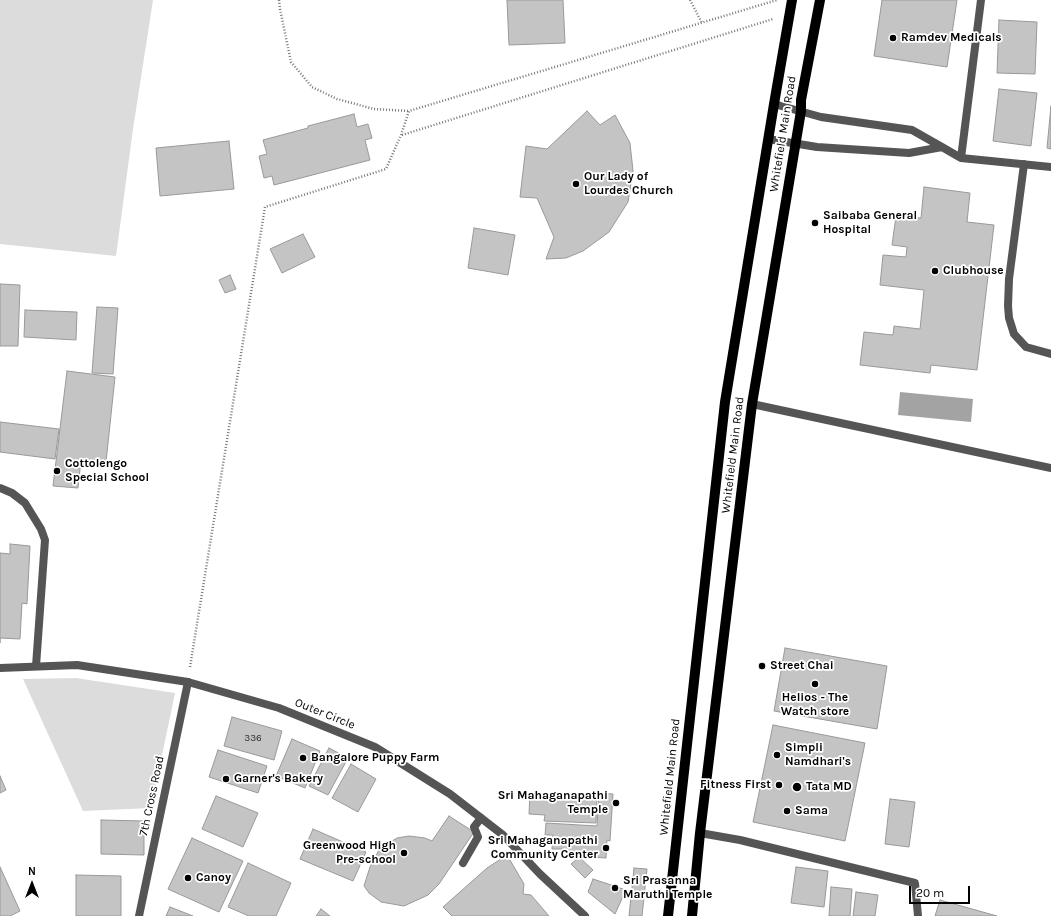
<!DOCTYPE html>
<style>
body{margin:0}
#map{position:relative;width:1051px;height:916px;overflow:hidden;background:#fff;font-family:Karla,sans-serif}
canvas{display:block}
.north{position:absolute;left:12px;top:864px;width:40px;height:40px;-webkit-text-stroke:3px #fff;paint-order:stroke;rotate:0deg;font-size:11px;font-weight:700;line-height:16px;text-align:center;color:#000}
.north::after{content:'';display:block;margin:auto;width:14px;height:18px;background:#000;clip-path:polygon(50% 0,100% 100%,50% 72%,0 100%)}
.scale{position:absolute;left:909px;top:886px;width:61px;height:18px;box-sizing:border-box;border:2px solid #000;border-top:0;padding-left:5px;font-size:12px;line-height:14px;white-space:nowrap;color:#000;-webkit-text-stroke:3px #fff;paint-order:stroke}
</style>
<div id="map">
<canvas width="1051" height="916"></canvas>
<div class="north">N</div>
<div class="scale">20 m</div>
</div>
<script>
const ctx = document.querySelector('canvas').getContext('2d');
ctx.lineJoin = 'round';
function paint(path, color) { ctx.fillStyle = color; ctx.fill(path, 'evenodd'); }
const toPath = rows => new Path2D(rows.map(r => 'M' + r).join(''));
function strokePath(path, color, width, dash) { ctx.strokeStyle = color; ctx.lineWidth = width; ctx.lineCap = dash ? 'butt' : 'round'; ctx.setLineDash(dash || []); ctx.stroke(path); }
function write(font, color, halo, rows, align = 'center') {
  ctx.font = font + ' Karla,sans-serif'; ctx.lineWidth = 3.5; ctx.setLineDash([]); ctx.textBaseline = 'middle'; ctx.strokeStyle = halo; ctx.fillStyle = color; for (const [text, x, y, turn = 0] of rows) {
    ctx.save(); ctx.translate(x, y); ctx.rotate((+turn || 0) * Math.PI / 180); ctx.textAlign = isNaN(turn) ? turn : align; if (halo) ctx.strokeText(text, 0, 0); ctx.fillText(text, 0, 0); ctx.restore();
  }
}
paint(toPath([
 [0,0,153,0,133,129,116,256,0,244],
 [76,678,175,693,151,808,83,811,23,679]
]), '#dcdcdc');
paint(toPath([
 [900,392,973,399,971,422,898,415]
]), '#a3a3a3');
const building = toPath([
 [507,0,563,0,565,43,509,45,507,0],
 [882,0,957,0,947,67,874,56,882,0],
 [999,20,1037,22,1035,74,997,73,999,20],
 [999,89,1037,93,1031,146,993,141,999,89],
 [1051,106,1051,149,1047,148,1051,106],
 [587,111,600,125,615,115,630,143,633,171,628,202,609,232,583,251,566,258,546,259,554,237,537,198,520,197,526,146,547,149,587,111],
 [354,114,357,127,368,124,372,138,365,140,370,160,274,185,272,176,264,178,259,156,267,154,263,140,308,128,308,126,354,114],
 [229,141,234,189,160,196,156,148,229,141],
 [924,187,970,193,967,222,994,225,977,370,931,365,930,373,860,365,864,332,893,335,894,326,920,329,924,290,880,285,883,255,906,257,907,247,892,245,896,216,921,218,924,187],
 [474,228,515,235,508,275,468,268,474,228],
 [303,234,315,257,282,273,270,249,303,234],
 [230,275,236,289,225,293,219,280,230,275],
 [0,284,20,285,18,346,0,346,0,284],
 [97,307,118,308,113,374,92,373,97,307],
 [25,310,77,312,76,340,24,337,25,310],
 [67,371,115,377,106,462,81,460,78,488,53,486,67,371],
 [0,422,59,429,55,459,0,452,0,422],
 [10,544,30,546,27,604,22,603,20,639,0,638,0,643,0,553,10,554,10,544],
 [785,648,887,666,877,729,774,711,785,648],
 [232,717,282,731,274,760,224,746,232,717],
 [773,725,865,743,845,841,753,822,773,725],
 [292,739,320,751,305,788,276,776,292,739],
 [329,748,348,758,328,795,309,786,329,748],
 [218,750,267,766,258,793,209,777,218,750],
 [351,764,376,779,358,812,332,798,351,764],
 [0,776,6,790,0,793,0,776],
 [530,793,597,796,596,823,544,821,545,815,529,814,530,793],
 [599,793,613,794,610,841,607,840,606,858,561,855,562,849,552,849,553,835,545,835,546,823,597,826,599,793],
 [216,796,258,813,243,847,202,829,216,796],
 [890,799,915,802,909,847,885,844,890,799],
 [449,816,474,832,439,884,428,895,404,906,381,902,369,893,364,886,370,867,380,848,397,838,409,836,425,838,432,841,449,816],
 [101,820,144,821,144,855,101,854,101,820],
 [313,829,366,852,353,881,300,859,313,829],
 [192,838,243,861,219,912,168,889,192,838],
 [507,855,524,884,523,894,531,895,549,916,452,916,443,907,487,868,507,855],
 [579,857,593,870,585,878,571,864,579,857],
 [248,863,291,883,276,916,249,916,228,907,248,863],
 [0,867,20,911,10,916,0,916,0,867],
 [796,867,828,871,824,907,791,903,796,867],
 [634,868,647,869,642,916,629,916,634,868],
 [76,875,121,876,121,916,76,916,76,875],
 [593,879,626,890,615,914,588,892,593,879],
 [831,887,852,889,850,916,829,916,831,887],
 [856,892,878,895,875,916,853,916,856,892],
 [940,900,997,916,935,916,940,900],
 [170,907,193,916,166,916,170,907],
 [321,909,330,916,316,916,321,909]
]);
paint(building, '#c4c4c4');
strokePath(building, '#999', 1);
strokePath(toPath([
 [279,0,280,9,291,62,312,87,337,99,374,109,409,111],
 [690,0,702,23],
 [402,135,773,19],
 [190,667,265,207,386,169,401,135,409,111,777,0]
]), '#777', 2.5, [1, 2]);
strokePath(toPath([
 [0,488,12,493,25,503,41,529,45,540,36,666],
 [700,833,740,840,915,883,918,916],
 [463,863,478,837,474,827,481,818]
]), '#555', 8);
strokePath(toPath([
 [768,139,817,147,909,153,942,147,912,130,821,117,774,104],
 [942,147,961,158,1051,167],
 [961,158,981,0],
 [1024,164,1009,279,1008,306,1009,318,1014,334,1026,347,1051,354],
 [752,404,1051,468],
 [139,916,188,682]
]), '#555', 8);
strokePath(toPath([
 [0,668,77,665,188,682,279,708,375,747,450,794,503,835,540,874,585,916]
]), '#555', 8);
strokePath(toPath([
 [668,916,725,402,774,104,792,0],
 [692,916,700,833,752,404,801,111,801,100,820,0]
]), '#000', 10);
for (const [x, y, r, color] of [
 [893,38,4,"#000"],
 [576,184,4,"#000"],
 [815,223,4,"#000"],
 [935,271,4,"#000"],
 [57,471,4,"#000"],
 [762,666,4,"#000"],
 [815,684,4,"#000"],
 [777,755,4,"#000"],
 [303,758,4,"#000"],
 [226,779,4,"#000"],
 [779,785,4,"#000"],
 [797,787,5,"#000"],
 [616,803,4,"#000"],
 [787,811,4,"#000"],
 [606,848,4,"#000"],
 [404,853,4,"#000"],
 [188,878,4,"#000"],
 [615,888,4,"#000"]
]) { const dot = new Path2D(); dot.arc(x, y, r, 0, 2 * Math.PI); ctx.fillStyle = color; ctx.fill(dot); strokePath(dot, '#fff', 1.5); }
write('10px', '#313131', null, [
 ["336",253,738]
]);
write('bold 12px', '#000', '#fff', [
 ["Ramdev Medicals",901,38],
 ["Our Lady of",584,177],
 ["Lourdes Church",584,191],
 ["Saibaba General",823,216],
 ["Hospital",823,230],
 ["Clubhouse",943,271],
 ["Cottolengo",65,464],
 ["Special School",65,478],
 ["Street Chai",770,666],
 ["Helios - The",815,698,"center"],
 ["Watch store",815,712,"center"],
 ["Simpli",785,748],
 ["Namdhari's",785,762],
 ["Bangalore Puppy Farm",311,758],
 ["Garner's Bakery",234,779],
 ["Fitness First",771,785,"right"],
 ["Tata MD",806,787],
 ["Sri Mahaganapathi",608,796,"right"],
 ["Temple",608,810,"right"],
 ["Sama",795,811],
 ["Sri Mahaganapathi",598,841,"right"],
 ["Community Center",598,855,"right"],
 ["Greenwood High",396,846,"right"],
 ["Pre-school",396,860,"right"],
 ["Canoy",196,878],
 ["Sri Prasanna",623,881],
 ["Maruthi Temple",623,895]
], 'left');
write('12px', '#000', '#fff', [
 ["Whitefield Main Road",783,134,-81],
 ["Whitefield Main Road",733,455,-83],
 ["Outer Circle",325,714,22],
 ["Whitefield Main Road",670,777,-84],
 ["7th Cross Road",152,796,-78]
]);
</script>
